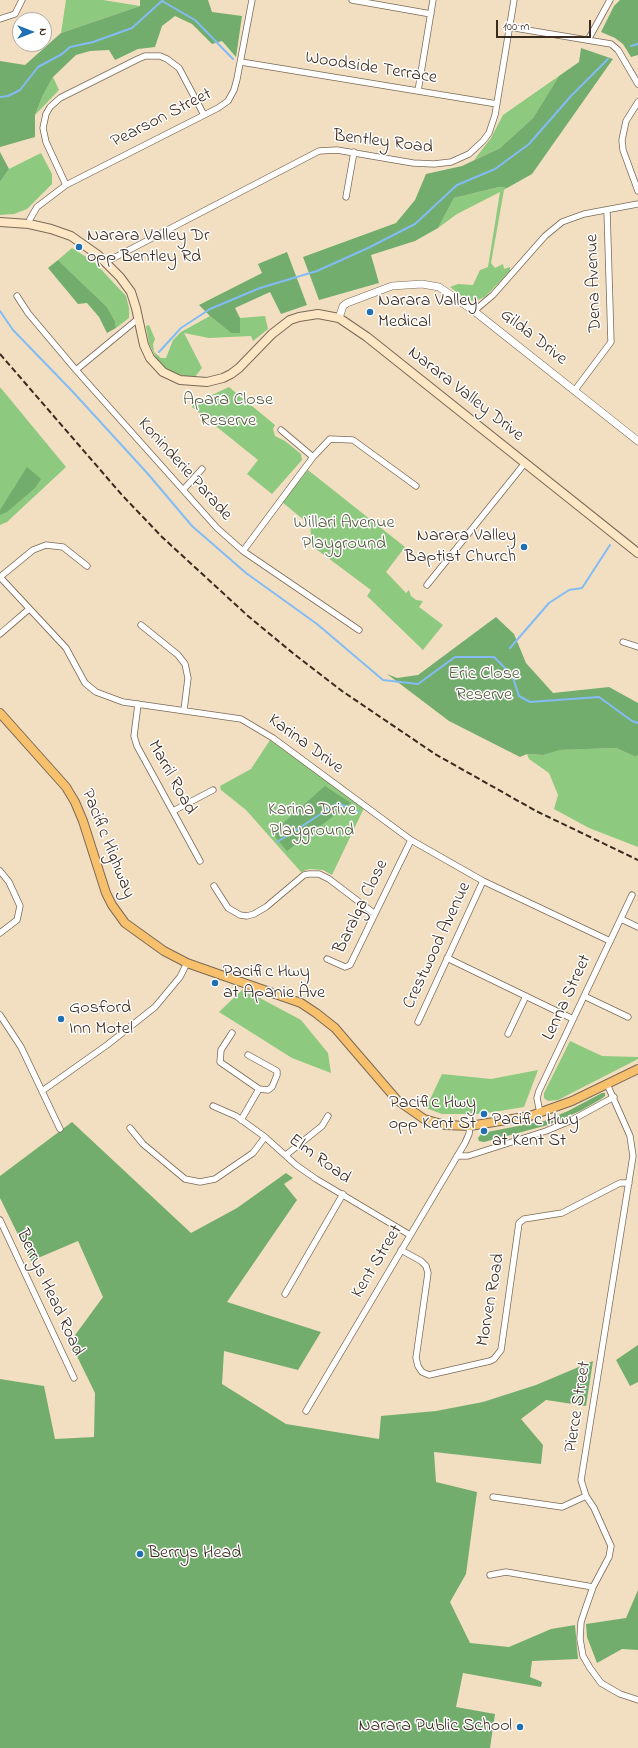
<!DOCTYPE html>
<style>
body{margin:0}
#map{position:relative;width:638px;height:1748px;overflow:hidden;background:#f2dfc1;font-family:"Indie Flower",sans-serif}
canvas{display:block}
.north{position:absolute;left:12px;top:12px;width:40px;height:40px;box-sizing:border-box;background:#fff;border:1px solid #b1aaa5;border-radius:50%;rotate:90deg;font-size:11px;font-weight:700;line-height:16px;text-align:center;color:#3b2a1e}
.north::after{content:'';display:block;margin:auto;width:14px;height:18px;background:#1f6fb2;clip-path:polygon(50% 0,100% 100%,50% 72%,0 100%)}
.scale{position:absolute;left:496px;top:20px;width:95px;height:18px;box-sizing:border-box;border:2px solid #3b2a1e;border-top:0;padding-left:5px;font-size:12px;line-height:14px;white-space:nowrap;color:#3b2a1e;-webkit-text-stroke:3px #fff;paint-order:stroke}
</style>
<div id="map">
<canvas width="638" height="1748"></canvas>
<div class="north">N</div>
<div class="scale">100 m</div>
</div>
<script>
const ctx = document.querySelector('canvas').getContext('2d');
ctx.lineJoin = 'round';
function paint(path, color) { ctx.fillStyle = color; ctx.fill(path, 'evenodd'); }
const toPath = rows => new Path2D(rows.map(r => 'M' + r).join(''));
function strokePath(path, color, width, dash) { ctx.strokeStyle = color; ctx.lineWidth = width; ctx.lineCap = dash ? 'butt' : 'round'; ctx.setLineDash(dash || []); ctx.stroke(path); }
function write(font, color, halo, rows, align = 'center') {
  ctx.font = font + ' "Indie Flower",sans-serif'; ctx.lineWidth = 3; ctx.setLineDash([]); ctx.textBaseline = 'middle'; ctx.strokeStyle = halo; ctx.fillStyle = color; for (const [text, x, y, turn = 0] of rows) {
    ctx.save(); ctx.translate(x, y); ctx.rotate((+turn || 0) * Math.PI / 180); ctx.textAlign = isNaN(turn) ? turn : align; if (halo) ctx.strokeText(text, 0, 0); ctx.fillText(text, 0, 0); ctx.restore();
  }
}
paint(toPath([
 [66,0,103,0,140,6,61,33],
 [559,76,533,118,500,148,474,160,491,138,503,115],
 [53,77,59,90,35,115,43,95],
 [41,153,52,174,52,184,27,209,14,214,0,215,0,182,9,169],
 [499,187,507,188,504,190,491,263,495,268,503,264,504,269,510,267,510,271,485,297,475,301,467,300,450,287,458,284,473,285,480,270,488,267,500,192,457,214,438,228,454,198],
 [72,248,94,262,126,296,129,308,129,318,116,328,115,321,107,307,58,260],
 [210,316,231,333,239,333,240,318,265,316,268,329,253,341,251,336,209,338,184,333,202,368,194,378,177,374,167,369,157,360,149,343,146,326,149,325,155,339,153,344,154,352,161,358,166,358,173,340,181,332],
 [0,387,66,467,7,522,0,525],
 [229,387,275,425,273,429,275,436,285,441,301,454,302,460,272,494,247,474,258,460,192,407,193,404],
 [308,470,405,547,386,572,406,593,409,590,411,596,416,600,423,601,419,607,443,625,423,650,367,596,371,590,312,546,310,525,282,502],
 [270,740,364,808,332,875,323,870,309,869,301,872,246,810,221,790,220,786,251,769],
 [616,748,636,757,638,755,638,847,589,828,554,809,558,795,549,773,529,759,527,754,543,755,555,750],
 [243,989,301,1020,328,1053,331,1073,292,1058,219,1012],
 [570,1041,602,1056,638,1057,638,1059,558,1100,548,1101,544,1098,544,1093],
 [538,1070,524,1107,481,1114,442,1114,426,1108,442,1074,491,1079]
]), '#8dc97e');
paint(toPath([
 [140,0,208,0,212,12,242,16,236,57,222,41,212,44,192,24,175,16,162,26,155,47,138,49,115,60,109,50,90,51,76,55,53,77,43,95,35,115,35,137,0,147,0,61,25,65,61,33,140,6],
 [620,0,638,0,638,55,631,57,623,44,615,38,601,32,614,6],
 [581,48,613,59,532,174,507,188,499,187,454,198,438,228,415,241,371,255,379,283,319,300,303,257,396,223,415,200,426,174,462,166,500,148,533,118,559,76,579,62],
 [0,152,9,169,0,182],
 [287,252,307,305,281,314,270,292,235,308,240,318,240,333,231,333,210,316,199,305,262,273,258,264],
 [58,260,107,307,115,321,116,328,107,333,99,317,87,303,78,304,48,268],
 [27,467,41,479,35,488,7,512,0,515,0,510],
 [496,617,514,634,526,663,553,693,609,687,638,703,638,755,636,757,616,748,559,750,543,755,527,754,520,757,449,721,387,674,397,678,418,675],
 [325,786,351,803,287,851,272,833],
 [602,1093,605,1093,605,1096,601,1099,580,1111,548,1125,484,1142,479,1141,478,1138,482,1133,544,1121,568,1111],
 [72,1122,191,1233,237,1208,286,1173,293,1178,284,1184,297,1200,227,1302,321,1332,298,1370,224,1351,222,1384,286,1424,379,1439,381,1416,436,1411,483,1402,536,1385,593,1361,586,1406,546,1400,521,1419,543,1445,541,1464,434,1452,436,1482,477,1492,466,1574,450,1602,470,1643,509,1647,551,1629,575,1625,578,1659,532,1661,530,1677,542,1682,541,1687,463,1673,456,1707,495,1714,490,1748,0,1748,0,1379,44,1386,55,1439,94,1437,95,1393,70,1342,103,1297,78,1241,31,1261,0,1198,0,1176],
 [638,1345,638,1382,630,1386,616,1360],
 [638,1590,638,1650,622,1649,597,1663,587,1637,586,1624,626,1618]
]), '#72ad6d');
strokePath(toPath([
 [162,1,195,20,233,59],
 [631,46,638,44],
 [0,97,8,96,20,90,38,67,62,54,70,47,93,42,132,28,163,0],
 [0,311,13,330,73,392,148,474,192,526,246,573,317,624,383,680,418,684,455,657,494,657,512,675,519,696,530,702,599,697,632,721,638,723],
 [159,352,181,328,210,309,260,288,317,271,368,248,415,224,457,185,495,169,529,144,571,96,608,59],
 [510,648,549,603,569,590,582,588,610,545],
 [277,842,338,803,358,812]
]), '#83bcf4', 2);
const minor = toPath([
 [352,0,431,14],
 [0,19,15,14,22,0],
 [509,27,611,44,618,50,638,84],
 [588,40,610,0],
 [241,62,497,104],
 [418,91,433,0],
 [638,102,626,121,622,140,623,150,638,191],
 [66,185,46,142,43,128,46,114,50,107,60,98,138,59,145,56,160,56,167,59,179,68,204,115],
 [346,197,354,152],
 [29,224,30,219,37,207,66,185,218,108,228,101,234,90,237,79,252,0],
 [106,262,319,151,337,150,413,163,434,164,451,162,469,154,483,141,489,133,495,115,514,0],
 [17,296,28,313,76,370,217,528,243,551,359,630],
 [474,311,493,295,545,236,562,222,584,214,638,204],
 [76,370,139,318],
 [575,390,611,342,607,210],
 [281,430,313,457],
 [183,490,202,469],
 [243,551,313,457,330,439,353,440,416,486],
 [0,577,66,648,85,683,96,692,123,702,241,719,273,738,411,840,483,881,610,941],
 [0,577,33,550,46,545,63,547,87,566],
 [427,585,525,463],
 [141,625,178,655,185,664,188,678,184,710],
 [0,634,29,609],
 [623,642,638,647],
 [138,704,134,736,137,746,200,861],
 [173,811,213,790],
 [0,871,9,882,20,906,17,920,0,933],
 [214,886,228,908,240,915,247,916,254,914,266,907,304,875,309,874,319,874,329,879,375,914],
 [621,919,638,927],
 [447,958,573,1019],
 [327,959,345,967,350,965,411,840],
 [584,996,628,1017],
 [0,1015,21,1047,60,1129],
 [418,1022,483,881],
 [232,1033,221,1050,220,1062,259,1089],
 [508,1034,526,996],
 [607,1084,630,1136,633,1156,581,1480,586,1496,594,1508,611,1546,609,1557,593,1587,585,1610,581,1622,580,1639,583,1656,590,1668,601,1683,620,1694,638,1700],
 [42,1091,107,1045,155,1007,180,977,187,963],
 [213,1106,236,1116,265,1137,296,1165,316,1179,410,1235],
 [540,1113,537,1098,539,1091,632,895],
 [241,1120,259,1089,268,1090,272,1087,277,1075,277,1071,248,1055],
 [130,1128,143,1144,185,1179,200,1182,215,1179,253,1153,265,1137],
 [286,1155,322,1126,328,1116],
 [457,1156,468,1156,546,1131,570,1121,614,1097],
 [0,1220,74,1378],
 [401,1250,421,1261,426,1266,428,1273,416,1358,418,1366,422,1372,429,1375,490,1361,494,1359,501,1350,519,1223,524,1219,562,1213,620,1183,629,1183],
 [285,1294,343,1194],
 [306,1411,465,1143,469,1134,470,1126],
 [493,1497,562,1507,586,1496],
 [490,1575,506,1572,593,1587]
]);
const tertiary = toPath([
 [339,318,343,306,347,303,392,286,422,284,439,287,474,311,638,441]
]);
const secondary = toPath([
 [0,222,29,224,51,229,71,236,98,255,120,277,131,292,136,308,144,345,150,358,163,372,180,380,207,382,223,378,231,374,239,368,272,334,290,320,299,317,318,314,339,318,367,337,638,553]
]);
const primary = toPath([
 [0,713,66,787,75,802,83,821,106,893,112,905,125,923,164,951,187,963,301,1003,316,1013,335,1028,397,1100,424,1119,445,1125,470,1126,530,1116,572,1101,638,1069]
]);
strokePath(minor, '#7b6957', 7);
strokePath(tertiary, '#7b6957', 8);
strokePath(secondary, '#7b6957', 10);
strokePath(primary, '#7b6957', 10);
strokePath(minor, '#fff', 5.5);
strokePath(tertiary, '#fff', 7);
strokePath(secondary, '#fce6c4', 8);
strokePath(primary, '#f7c06c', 8);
strokePath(toPath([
 [0,354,122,495,162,537,248,616,294,654,342,691,435,754,536,811,638,860]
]), '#3b2a1e', 2, [6, 3]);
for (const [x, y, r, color] of [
 [79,247,4,"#1f6fb2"],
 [370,312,4,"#1f6fb2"],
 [524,547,4,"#1f6fb2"],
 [215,983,4,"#1f6fb2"],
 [61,1019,4,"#1f6fb2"],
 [484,1114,4,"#1f6fb2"],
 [484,1131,4,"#1f6fb2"],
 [140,1554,4,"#1f6fb2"],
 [520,1727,4,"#1f6fb2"]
]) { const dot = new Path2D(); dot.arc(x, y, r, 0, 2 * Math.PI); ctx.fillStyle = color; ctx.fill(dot); strokePath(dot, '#fff', 1.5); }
write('18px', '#3b2a1e', '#fff', [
 ["Woodside Terrace",371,69,9],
 ["Pearson Street",162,119,-27],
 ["Bentley Road",383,143,7],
 ["Dena Avenue",595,283,-92],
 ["Gilda Drive",533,338,38],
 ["Narara Valley Drive",465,395,38],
 ["Koninderie Parade",184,470,48],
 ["Karina Drive",305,745,36],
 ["Marril Road",171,778,61],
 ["Pacific Highway",107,844,68],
 ["Baralga Close",362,907,-64],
 ["Crestwood Avenue",438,946,-65],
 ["Lenna Street",568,998,-65],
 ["Elm Road",319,1160,36],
 ["Kent Street",378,1262,-59],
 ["Berrys Head Road",49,1293,65],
 ["Morven Road",492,1300,-80],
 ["Pierce Street",579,1407,-81]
]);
write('18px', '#3b2a1e', '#fff', [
 ["Narara Valley Dr",87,237],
 ["opp Bentley Rd",87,258],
 ["Narara Valley",378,302],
 ["Medical",378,323],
 ["Narara Valley",516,537,"right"],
 ["Baptist Church",516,558,"right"],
 ["Pacific Hwy",223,973],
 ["at Apanie Ave",223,994],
 ["Gosford",69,1009],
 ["Inn Motel",69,1030],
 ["Pacific Hwy",476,1104,"right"],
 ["opp Kent St",476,1125,"right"],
 ["Pacific Hwy",492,1121],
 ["at Kent St",492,1142],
 ["Berrys Head",148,1554],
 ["Narara Public School",512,1727,"right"]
], 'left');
write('18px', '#545a3b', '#fff', [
 ["Apara Close",228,401],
 ["Reserve",228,422],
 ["Willari Avenue",344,524],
 ["Playground",344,545],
 ["Eric Close",484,675],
 ["Reserve",484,696],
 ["Karina Drive",312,811],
 ["Playground",312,832]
]);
</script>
